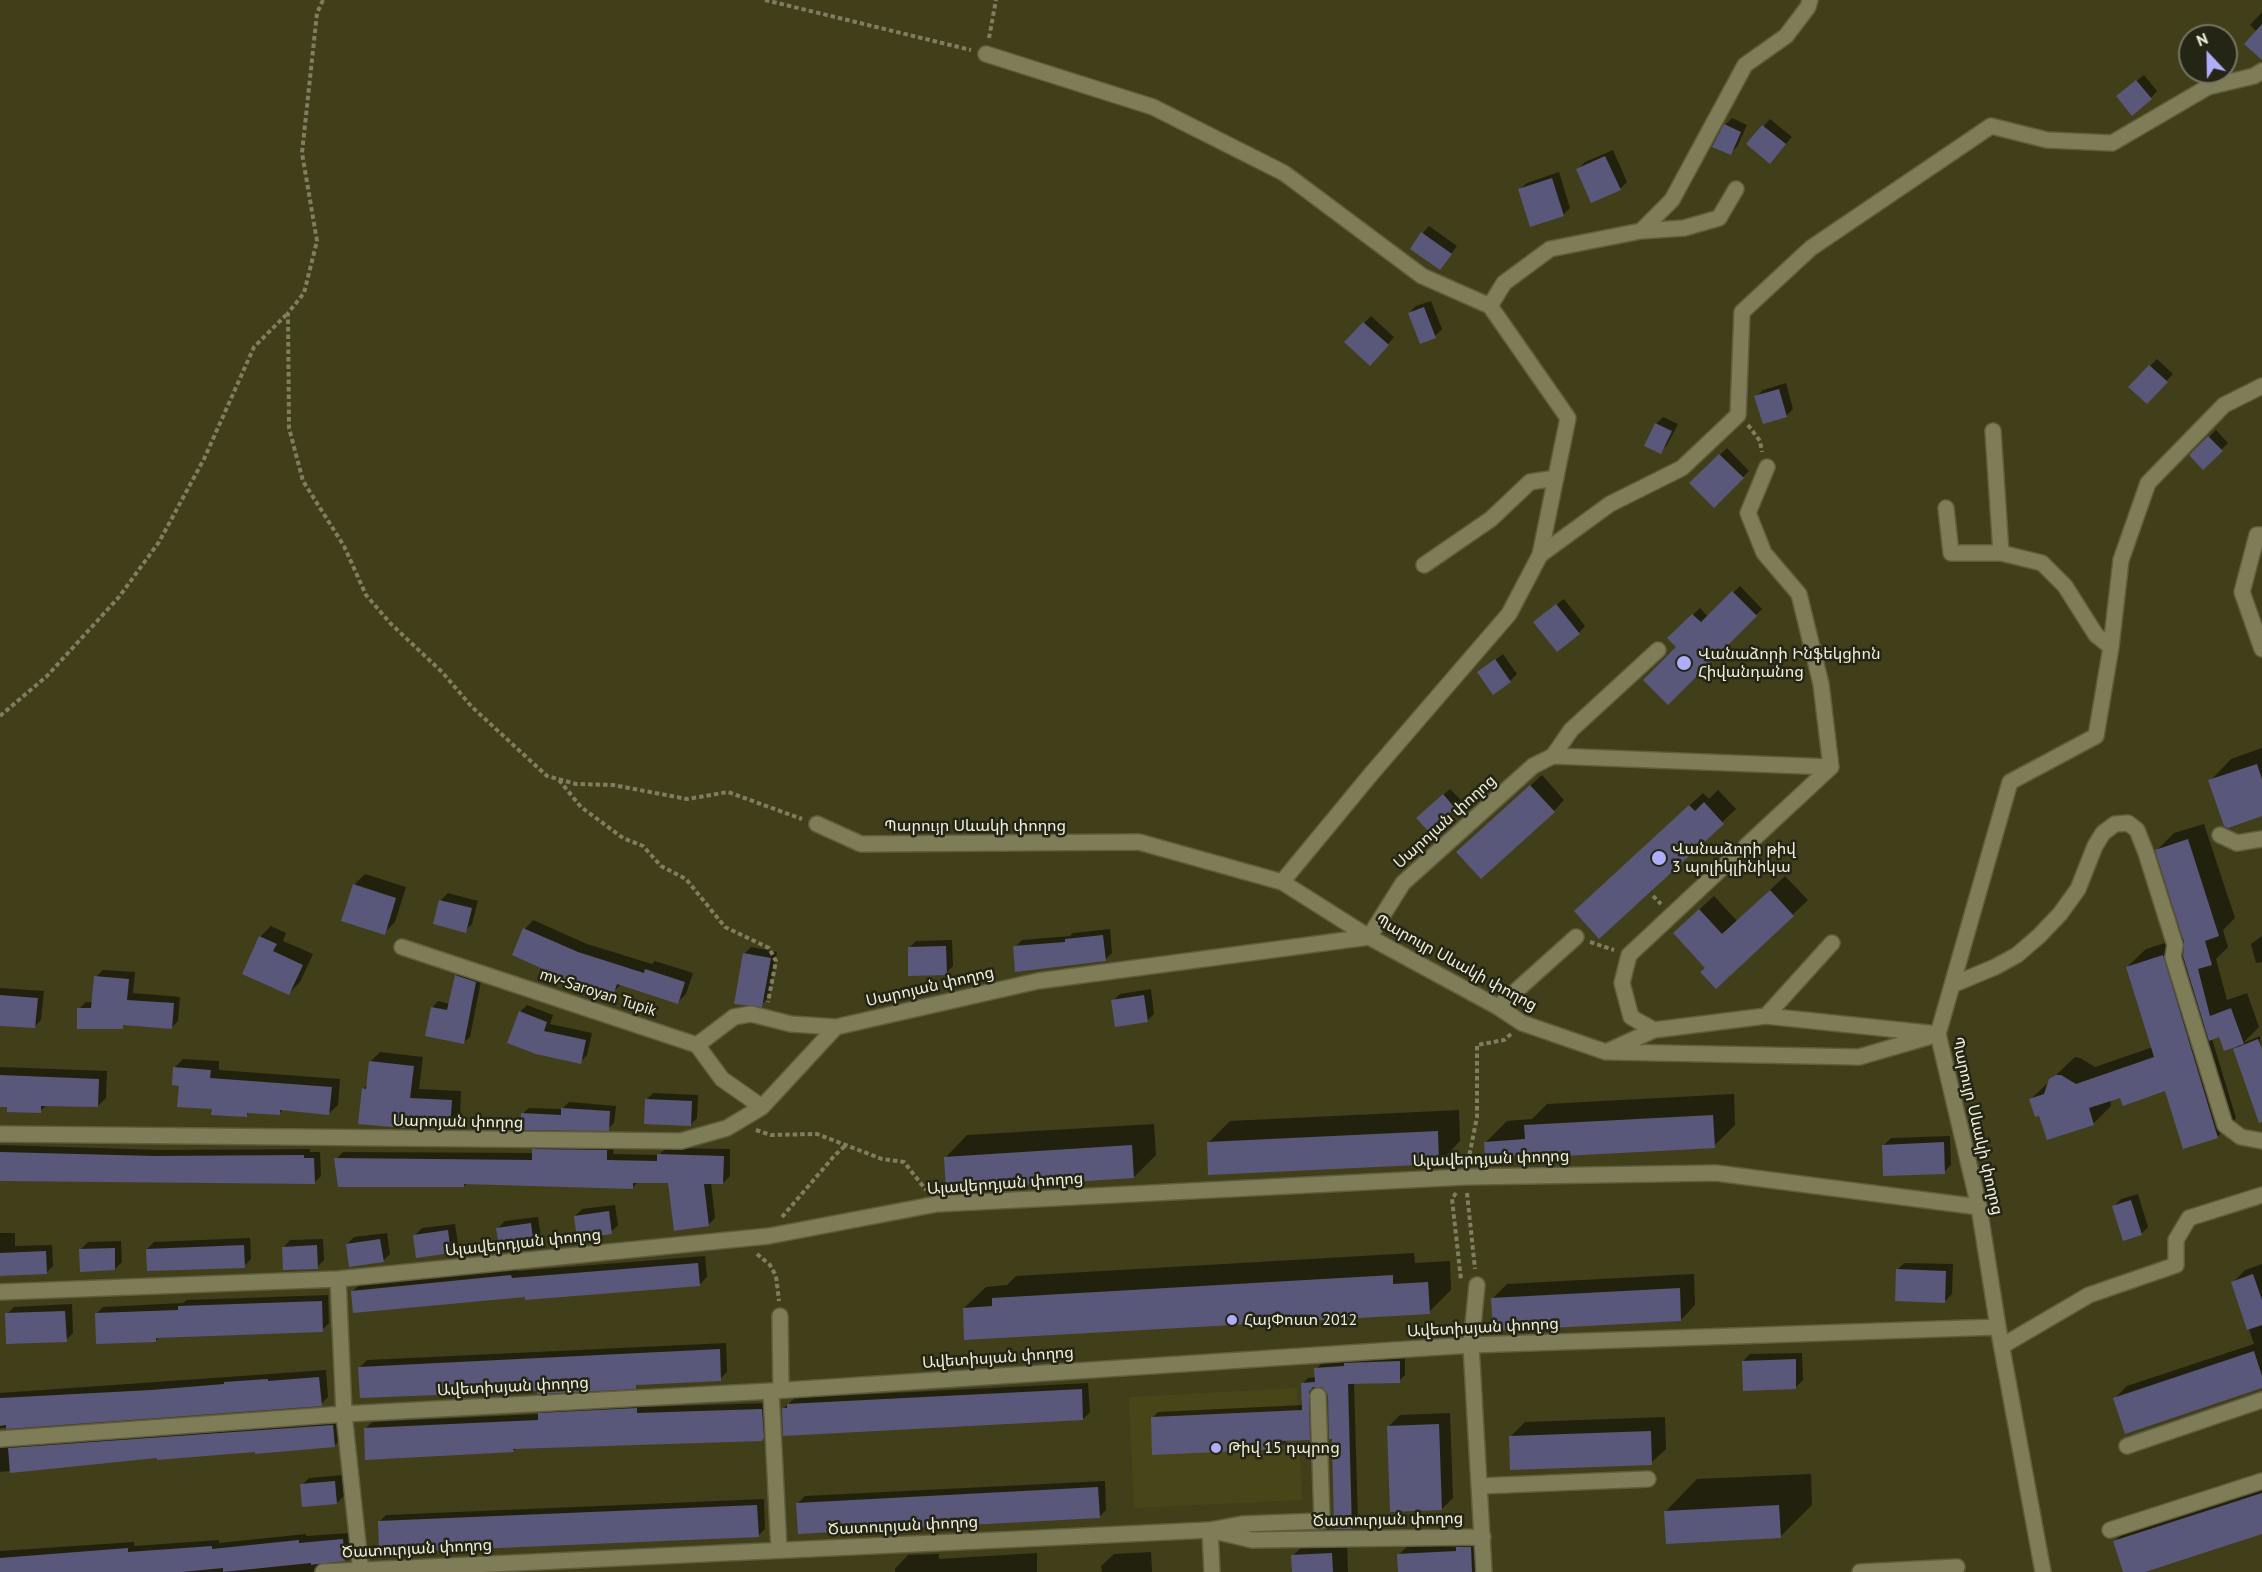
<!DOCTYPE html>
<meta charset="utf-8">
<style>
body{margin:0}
#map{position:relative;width:2262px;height:1572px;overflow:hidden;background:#413e1a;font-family:"PT Sans",sans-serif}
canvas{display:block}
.north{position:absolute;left:2178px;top:24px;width:60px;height:60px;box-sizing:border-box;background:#252515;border:2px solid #757563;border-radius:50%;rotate:338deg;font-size:16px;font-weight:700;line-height:24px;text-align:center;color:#eeeed9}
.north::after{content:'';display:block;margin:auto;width:21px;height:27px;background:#b0aefa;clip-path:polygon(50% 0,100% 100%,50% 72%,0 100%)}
</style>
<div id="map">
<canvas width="2262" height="1572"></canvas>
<div class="north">N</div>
</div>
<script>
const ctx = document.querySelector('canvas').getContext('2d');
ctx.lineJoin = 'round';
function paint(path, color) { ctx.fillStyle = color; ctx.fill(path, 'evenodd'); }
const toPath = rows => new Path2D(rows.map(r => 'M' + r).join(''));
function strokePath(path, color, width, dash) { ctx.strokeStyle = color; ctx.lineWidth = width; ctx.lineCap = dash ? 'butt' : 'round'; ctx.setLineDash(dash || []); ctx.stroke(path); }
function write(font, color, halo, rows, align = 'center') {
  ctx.font = font + ' "PT Sans","Noto Sans Armenian",sans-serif'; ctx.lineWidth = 5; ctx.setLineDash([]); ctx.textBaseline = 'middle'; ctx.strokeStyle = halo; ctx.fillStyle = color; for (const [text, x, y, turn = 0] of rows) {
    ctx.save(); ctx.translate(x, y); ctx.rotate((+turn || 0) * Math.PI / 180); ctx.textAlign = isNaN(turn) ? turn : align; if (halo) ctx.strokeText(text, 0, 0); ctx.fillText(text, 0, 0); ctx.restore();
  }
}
paint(toPath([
 [1297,1388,1302,1500,1134,1508,1129,1397]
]), '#484518');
paint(toPath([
 [2262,12,2262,57,2257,32,2250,25],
 [2144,75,2157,91,2151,98,2125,90],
 [1732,118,1747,125,1737,147,1730,153,1725,125],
 [1770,119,1792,137,1776,155,1748,144],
 [1613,150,1627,182,1620,189,1578,169,1585,162],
 [1559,172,1570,208,1563,215,1520,189,1527,183],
 [1429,226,1457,246,1440,268,1423,233],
 [1431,301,1442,329,1435,336,1409,313,1416,306],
 [1371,316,1394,337,1377,357,1346,342],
 [2157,359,2173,374,2153,395,2130,387],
 [1786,383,1793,409,1786,416,1756,397,1763,390],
 [1663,417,1678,424,1667,445,1660,452,1656,424],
 [2216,430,2228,443,2203,468,2191,455],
 [1727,448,1749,471,1714,506,1691,483],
 [1740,586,1762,609,1668,703,1678,647,1669,638,1700,608,1708,617],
 [1564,599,1585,626,1579,633,1542,616],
 [1503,654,1517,674,1510,681,1479,672],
 [2262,748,2262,815,2210,781,2231,759],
 [1542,775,1564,800,1554,811,1469,841],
 [1450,789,1461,800,1454,807,1425,811],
 [1718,790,1736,809,1599,937,1589,898,1703,793,1709,799],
 [2204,824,2235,918,2223,930,2228,947,2216,959,2227,1000,2247,993,2259,1027,2243,1043,2260,1036,2262,1094,2235,1049,2240,1044,2220,1035,2212,1039,2236,1118,2218,1136,2184,1147,2166,1089,2121,1096,2110,1100,2111,1106,2093,1124,2040,1114,2031,1099,2075,1057,2080,1058,2095,1067,2153,1047,2127,967,2146,949,2184,937,2157,850,2174,833],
 [365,874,406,887,395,922,384,933,354,885],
 [1785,876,1808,900,1716,987,1689,919,1714,896,1737,921],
 [448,893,478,901,472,924,465,931,441,900],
 [533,920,587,944,652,964,655,961,693,973,686,994,678,1002,621,984,614,991,525,929],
 [271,926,286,933,283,941,313,954,300,982,289,993,260,937],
 [1110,929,1112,953,1105,960,1017,971,1015,947,1022,940,1070,936,1073,933],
 [2262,936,2262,962,2256,963,2251,944],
 [952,940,953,966,946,973,909,948,916,941],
 [751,947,777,952,768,998,761,1005,744,954],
 [462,969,482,976,470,1037,463,1043,432,1008,438,1001,450,1004,456,976],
 [103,970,135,972,133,993,180,997,178,1021,171,1028,125,1024,122,1027,79,1009,86,1002,93,1002,96,977],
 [0,988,44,991,41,1020,34,1027,0,1025],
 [1151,989,1154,1014,1147,1021,1113,1001,1120,994],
 [527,1005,553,1015,550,1024,592,1033,587,1055,580,1062,520,1012],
 [380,1052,423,1057,419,1089,461,1091,460,1118,450,1127,363,1089,368,1084,370,1062],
 [183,1059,219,1061,219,1070,340,1079,338,1105,329,1113,283,1109,279,1114,250,1112,246,1115,213,1108,174,1068],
 [0,1067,107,1071,106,1098,98,1106,47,1105,40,1111,0,1105],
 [653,1093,698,1095,697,1118,690,1125,646,1100],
 [1734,1094,1735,1125,1714,1146,1527,1153,1486,1142,1507,1121,1532,1119,1547,1104],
 [569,1102,616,1106,614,1123,608,1129,522,1114,529,1108,562,1109],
 [1459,1110,1460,1141,1439,1163,1208,1143,1230,1121],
 [1154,1124,1156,1155,1134,1177,946,1157,967,1135],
 [1950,1136,1951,1165,1944,1172,1884,1145,1891,1138],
 [541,1143,614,1144,613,1154,659,1155,666,1148,730,1149,730,1176,723,1183,711,1182,715,1218,708,1225,669,1182,639,1181,632,1188,467,1183,464,1186,336,1159,343,1152,534,1153,534,1150],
 [0,1145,163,1150,310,1149,310,1152,320,1152,321,1176,314,1183,0,1179],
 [2138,1194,2148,1227,2141,1234,2114,1206,2121,1199],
 [615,1205,618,1225,611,1232,575,1216,582,1209],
 [538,1217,541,1237,534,1244,498,1228,505,1221],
 [455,1224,458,1244,451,1251,415,1235,422,1228],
 [0,1233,15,1233,15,1246,52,1245,53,1266,46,1273,0,1276],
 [387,1233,390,1254,383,1261,347,1244,354,1237],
 [250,1238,251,1259,244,1266,147,1249,154,1242],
 [323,1239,324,1260,317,1267,284,1247,290,1240],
 [121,1241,122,1262,115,1269,81,1249,88,1242],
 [1414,1253,1415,1263,1450,1261,1451,1290,1429,1312,964,1308,986,1287,1007,1285,1016,1276],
 [705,1256,707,1277,700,1284,526,1295,352,1292,359,1285,518,1269,518,1271],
 [1904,1263,1953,1264,1952,1294,1945,1301,1897,1270],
 [2262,1264,2262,1387,2115,1398,2127,1386,2254,1344,2233,1282,2245,1270],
 [1694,1274,1695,1305,1681,1320,1492,1299,1507,1284],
 [328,1295,329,1323,322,1330,160,1336,156,1340,96,1314,103,1307,183,1303,187,1300],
 [72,1304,73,1333,66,1340,7,1314,14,1307],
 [726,1343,727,1372,720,1379,639,1383,635,1387,538,1389,360,1367,367,1360],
 [1802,1353,1803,1380,1796,1387,1743,1361,1750,1354],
 [1405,1356,1405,1375,1399,1381,1354,1383,1358,1522,1352,1527,1333,1437,1329,1395,1323,1386,1314,1386,1315,1432,1309,1438,1288,1439,1282,1447,1152,1418,1158,1412,1303,1405,1302,1384,1308,1378,1317,1377,1316,1369,1322,1363,1348,1361,1351,1358],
 [326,1370,328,1397,321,1404,0,1428,0,1393],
 [1088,1383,1090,1412,1083,1419,783,1409,795,1398],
 [643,1402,643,1407,769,1403,769,1432,762,1439,516,1448,513,1451,365,1429,372,1422,540,1414,546,1407],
 [1450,1413,1453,1498,1442,1509,1389,1426,1400,1415],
 [1665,1417,1666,1449,1651,1463,1510,1437,1525,1422],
 [340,1418,342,1438,335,1445,158,1456,0,1472,0,1438],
 [1811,1474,1812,1505,1780,1537,1666,1511,1697,1479],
 [342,1475,344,1496,337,1503,302,1485,309,1478],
 [1105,1481,1106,1510,1099,1517,798,1503,805,1496],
 [2262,1484,2262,1533,2140,1572,2125,1572,2115,1541,2129,1527],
 [764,1499,765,1529,758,1536,379,1522,386,1515],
 [1473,1532,1488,1572,1399,1572,1399,1555,1414,1539],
 [350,1533,353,1553,346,1560,320,1562,320,1566,324,1572,0,1572,0,1551,134,1542,134,1546,219,1540,219,1543,306,1534,306,1536],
 [1347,1540,1348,1572,1294,1572,1293,1556,1307,1541],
 [1151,1552,1152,1572,1102,1572,1101,1566,1114,1554],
 [1037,1553,1037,1572,895,1572,895,1569,908,1555,939,1554,939,1559]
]), '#0007');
paint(toPath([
 [2262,24,2262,60,2244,44],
 [2136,80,2152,99,2132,116,2116,96],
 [1724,124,1741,132,1731,155,1712,147],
 [1762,125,1786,144,1770,164,1746,144],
 [1605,156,1621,190,1591,203,1576,169],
 [1552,178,1564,216,1530,227,1518,189],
 [1421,232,1452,254,1440,270,1410,249],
 [1424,307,1436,338,1420,344,1408,313],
 [1363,322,1389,345,1370,366,1344,342],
 [2149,365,2168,382,2147,404,2128,387],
 [1779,389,1787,417,1763,424,1754,396],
 [1655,423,1672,431,1661,454,1644,446],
 [2208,436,2223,451,2203,470,2189,455],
 [1719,454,1744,478,1714,508,1689,483],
 [1732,591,1757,616,1668,705,1643,680,1676,647,1667,638,1692,614,1701,622],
 [1556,604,1580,634,1557,652,1533,622],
 [1495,659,1511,682,1493,695,1477,672],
 [2257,764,2262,779,2262,816,2228,828,2224,826,2208,780],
 [1530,785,1555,812,1481,879,1456,852],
 [1443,794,1455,808,1429,832,1416,818],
 [1704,802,1724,824,1599,939,1574,911,1689,805,1695,811],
 [2188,839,2219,936,2205,941,2212,965,2198,969,2210,1016,2231,1008,2244,1044,2224,1051,2219,1037,2209,1041,2183,956,2184,942,2155,850],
 [353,884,396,898,385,935,341,921],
 [1770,890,1794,916,1716,989,1700,972,1705,968,1673,933,1699,909,1722,934],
 [439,900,472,908,466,933,433,924],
 [523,928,578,952,644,973,645,969,685,982,678,1004,617,984,614,993,563,978,512,955],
 [1103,935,1106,961,1015,972,1013,946,1065,942,1065,939],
 [259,936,277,944,273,951,303,965,289,995,242,974],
 [946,946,947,975,908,976,908,947],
 [743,953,771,958,762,1007,734,1004],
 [2163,955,2218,1138,2183,1149,2165,1091,2123,1106,2120,1098,2089,1108,2094,1125,2047,1140,2039,1116,2035,1117,2029,1099,2044,1094,2049,1079,2056,1075,2061,1075,2076,1084,2154,1057,2126,967],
 [455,975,476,982,464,1044,425,1036,431,1007,447,1010],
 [94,976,129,979,127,1000,174,1003,172,1029,123,1025,123,1029,77,1029,77,1008,91,1008],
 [0,995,38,998,35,1028,0,1026],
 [1144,995,1148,1022,1115,1027,1111,1000],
 [519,1011,547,1022,544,1031,586,1040,581,1064,536,1054,507,1043],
 [2258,1039,2262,1049,2262,1122,2259,1123,2233,1049],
 [369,1061,414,1066,410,1098,452,1100,450,1129,404,1128,358,1124,362,1088,366,1089],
 [173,1067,211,1070,210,1078,332,1087,329,1115,280,1110,280,1115,247,1113,247,1117,211,1115,212,1109,177,1107,179,1086,172,1085],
 [0,1075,99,1079,98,1107,41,1106,41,1113,7,1112,7,1107,0,1107],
 [645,1099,692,1101,691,1126,644,1124],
 [561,1108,610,1111,609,1131,520,1130,521,1113,561,1115],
 [1713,1115,1715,1148,1526,1158,1526,1155,1485,1157,1484,1142,1525,1139,1524,1125],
 [1438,1131,1439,1164,1208,1175,1207,1142],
 [1944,1142,1945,1174,1883,1176,1882,1145],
 [1132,1145,1134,1178,946,1190,944,1157],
 [532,1149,607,1150,607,1160,657,1161,657,1154,724,1156,723,1184,704,1184,709,1226,674,1231,668,1183,633,1183,633,1189,464,1184,464,1187,338,1187,334,1158,532,1160],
 [0,1152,155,1156,304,1155,304,1158,314,1158,315,1184,0,1181],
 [2131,1200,2142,1235,2123,1241,2112,1206],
 [609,1211,612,1234,577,1239,574,1216],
 [531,1223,534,1246,500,1251,496,1228],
 [448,1230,451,1253,416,1258,413,1235],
 [380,1239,384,1262,349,1267,346,1244],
 [244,1245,245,1268,147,1271,146,1249],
 [317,1245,318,1269,283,1270,282,1247],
 [115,1248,115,1270,80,1272,79,1249],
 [46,1251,47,1274,0,1276,0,1253],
 [698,1263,700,1286,525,1300,525,1297,353,1313,351,1291,511,1275,512,1278],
 [1896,1269,1946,1271,1945,1303,1895,1301],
 [2253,1274,2262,1300,2262,1325,2247,1330,2231,1282],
 [1393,1275,1393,1284,1428,1282,1430,1314,964,1340,963,1308,992,1306,992,1298],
 [1680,1288,1681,1321,1493,1331,1491,1298],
 [322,1301,323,1332,156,1338,156,1342,96,1344,95,1313,178,1310,178,1306],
 [65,1311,67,1342,6,1344,5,1313],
 [720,1349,721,1381,636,1385,636,1389,537,1394,537,1391,360,1398,358,1367],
 [2254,1351,2262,1376,2262,1388,2125,1434,2113,1398],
 [1796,1359,1796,1389,1743,1391,1742,1361],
 [1400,1361,1400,1383,1348,1384,1352,1529,1334,1529,1332,1439,1329,1439,1328,1395,1322,1387,1313,1387,1309,1392,1310,1440,1282,1441,1283,1449,1152,1455,1151,1417,1302,1410,1301,1383,1315,1382,1314,1368,1344,1366,1344,1363],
 [319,1377,322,1406,6,1429,6,1425,0,1426,0,1398,151,1390,224,1384,224,1382,268,1379,268,1381],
 [1082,1389,1083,1420,783,1436,782,1408,787,1408,787,1404],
 [637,1408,637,1413,762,1409,764,1437,762,1441,513,1449,514,1452,365,1460,364,1428,538,1420,538,1413],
 [1439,1424,1442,1510,1390,1512,1387,1426],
 [333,1425,335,1447,255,1454,255,1452,157,1460,157,1458,10,1473,8,1448],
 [1651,1431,1652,1465,1510,1470,1509,1436],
 [335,1481,337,1504,302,1507,300,1484],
 [1098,1487,1100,1518,798,1534,796,1503],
 [2262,1493,2262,1534,2145,1572,2123,1572,2113,1541],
 [757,1505,759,1537,379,1553,378,1521],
 [1779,1505,1781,1538,1666,1544,1664,1511],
 [343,1539,345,1561,317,1564,311,1565,311,1563,223,1572,223,1568,182,1572,0,1572,0,1558,128,1548,128,1552,212,1546,212,1549,299,1540,299,1543],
 [1456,1547,1471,1547,1472,1572,1398,1572,1397,1554,1456,1551],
 [1332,1553,1333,1572,1292,1572,1291,1555]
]), '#59587a');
const minor = toPath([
 [986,54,1153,107,1284,173,1422,276,1490,306,1568,418,1540,555,1509,614,1372,773,1282,882],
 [1641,231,1684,228,1719,218,1736,189],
 [1490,306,1504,283,1550,249,1641,231,1672,200,1745,65,1786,36,1808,7,1810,0],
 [1993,431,2001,553,2042,563,2065,586,2096,635,2111,647],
 [1767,467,1748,513,1764,553,1799,594,1821,684,1831,767],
 [1946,508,1951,553,2001,553],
 [2262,535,2257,535,2242,592,2262,649],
 [1540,555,1610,504,1682,468,1738,415,1742,312,1811,248,1991,126,2047,140,2112,143,2208,87,2254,76,2262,71],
 [1424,565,1491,519,1530,482,1556,478],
 [1553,756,1571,730,1658,650],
 [817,824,861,844,1139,842,1282,882,1369,937,1498,1007,1522,1023,1606,1052,1654,1030,1766,1016,1938,1034,1979,1207,1998,1327,2043,1572],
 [2220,835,2237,843,2262,839],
 [1746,846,1831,767],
 [402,947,697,1045,722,1079,762,1107],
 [1952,985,1995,967,2017,955,2039,936,2060,914,2078,889,2095,846,2103,833,2115,824,2128,823,2137,830,2146,853,2175,945,2173,957,2225,1125,2241,1137,2262,1141],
 [1498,1007,1576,937],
 [1766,1016,1832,943],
 [1654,1030,1631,1017,1622,983,1629,955,1737,854],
 [697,1045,734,1017,751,1014,791,1024,836,1027],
 [1610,1052,1859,1057,1938,1034,2010,782,2096,736,2111,647,2121,560,2148,483,2224,405,2262,386],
 [0,1134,681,1141,727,1128,762,1107,836,1027,1038,981,1369,937,1403,883,1533,766,1553,756,1831,767],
 [338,1279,344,1414,361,1572],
 [1477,1285,1471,1345,1484,1572],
 [0,1292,338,1279,769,1236,937,1204,1465,1177,1716,1173,1979,1207],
 [780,1316,781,1390],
 [2002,1346,2089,1295,2176,1265,2176,1240,2189,1218,2262,1195],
 [771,1391,779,1550],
 [0,1439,344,1414,771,1391,1471,1345,1998,1327],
 [2127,1446,2262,1400],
 [1480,1486,1648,1479],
 [2110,1530,2262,1481],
 [323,1572,1210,1530,1252,1540,1483,1537],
 [1212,1572,1210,1530,1242,1524,1322,1521,1318,1396],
 [1860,1572,1957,1567]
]);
strokePath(minor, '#5f5d3d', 18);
strokePath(toPath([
 [323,0,317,13,302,153,317,241,304,293,288,313,289,428,303,481,344,546,366,595,391,624,442,672,472,707,547,776,576,784,613,785,687,799,728,792,802,819],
 [765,0,971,50],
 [989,38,996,0],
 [1748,425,1760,441,1762,452],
 [0,716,47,676,119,597,159,542,204,459,254,347,288,313],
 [559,780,581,807,623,838,643,846,661,866,686,879,725,927,769,948,776,961,768,1002],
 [1653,896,1661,904],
 [1590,942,1614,950],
 [756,1130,771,1135,817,1134,882,1159,904,1162,926,1190],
 [1468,1162,1477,1117,1477,1045,1504,1040,1511,1034],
 [1456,1193,1452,1199,1461,1280],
 [1467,1193,1475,1269],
 [782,1217,835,1155,845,1146],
 [757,1254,770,1265,776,1276,779,1301]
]), '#807e60', 4, [4.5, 3]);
strokePath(minor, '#7f7d57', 15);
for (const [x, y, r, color] of [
 [1684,663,8,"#b0aefa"],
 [1659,858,8,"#b0aefa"],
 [1232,1320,6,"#b0aefa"],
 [1216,1448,6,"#b0aefa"]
]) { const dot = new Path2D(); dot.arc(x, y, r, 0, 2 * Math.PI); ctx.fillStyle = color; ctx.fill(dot); strokePath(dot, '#252515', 2); }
write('16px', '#eeeed9', '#252515', [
 ["Վանաձորի Ինֆեկցիոն",1698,654],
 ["Հիվանդանոց",1698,672],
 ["Վանաձորի թիվ",1672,849],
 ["3 պոլիկլինիկա",1672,867],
 ["ՀայՓոստ 2012",1244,1320],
 ["Թիվ 15 դպրոց",1228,1448]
], 'left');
write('16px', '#eeeed9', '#252515', [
 ["Սարոյան փողոց",1445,822,-42],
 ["Պարույր Սևակի փողոց",975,826],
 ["Պարույր Սևակի փողոց",1456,963,29],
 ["Սարոյան փողոց",930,987,-13],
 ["mv-Saroyan Tupik",598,993,18],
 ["Սարոյան փողոց",458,1122,1],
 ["Պարույր Սևակի փողոց",1977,1126,77],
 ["Ալավերդյան փողոց",1491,1159,-2],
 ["Ալավերդյան փողոց",1005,1184,-4],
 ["Ալավերդյան փողոց",523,1243,-6],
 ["Ավետիսյան փողոց",1483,1328,-3],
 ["Ավետիսյան փողոց",998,1358,-4],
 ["Ավետիսյան փողոց",513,1387,-3],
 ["Ծատուրյան փողոց",1388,1520,-1],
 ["Ծատուրյան փողոց",903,1526,-3],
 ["Ծատուրյան փողոց",417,1549,-3]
]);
</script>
